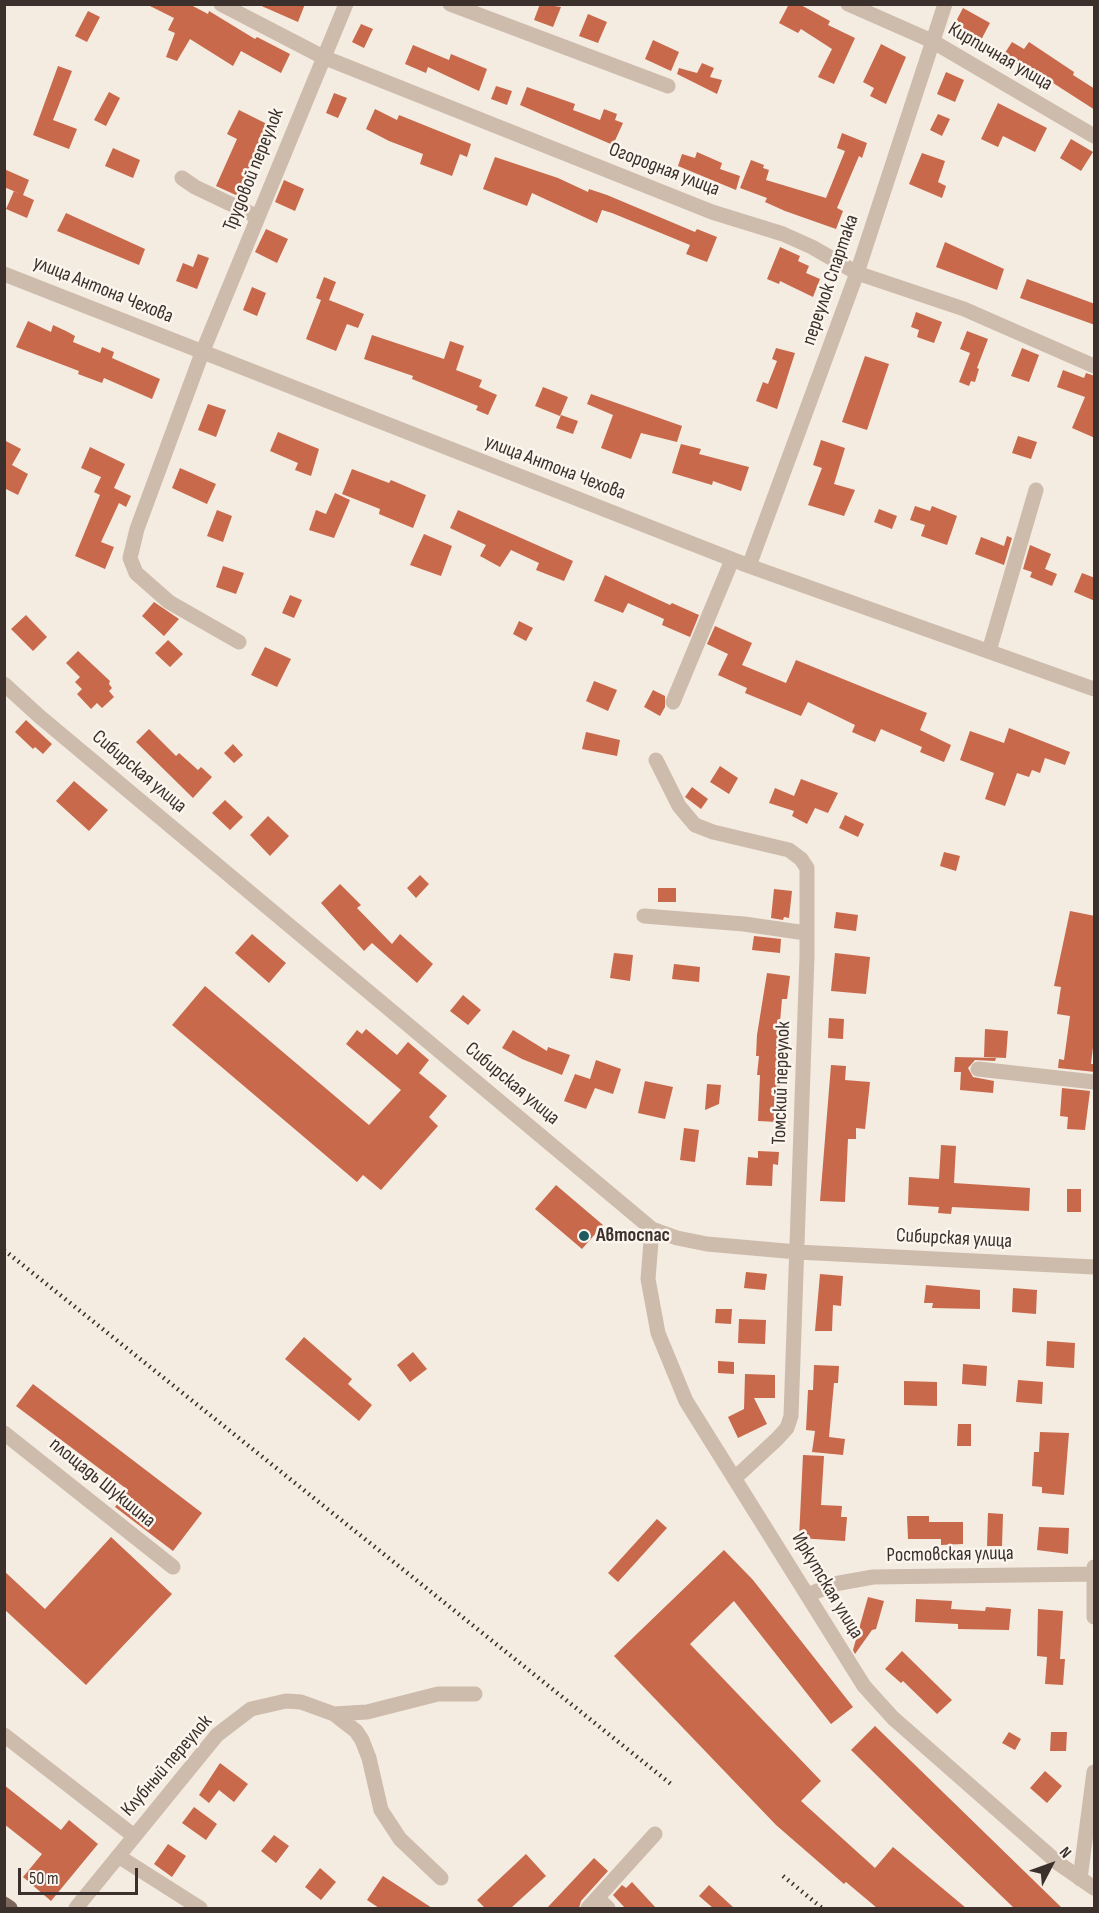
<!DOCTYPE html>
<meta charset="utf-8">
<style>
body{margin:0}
#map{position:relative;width:1099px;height:1913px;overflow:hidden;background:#f4ebe1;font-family:"Sofia Sans Condensed",sans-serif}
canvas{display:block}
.frame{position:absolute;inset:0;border:6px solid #3b302b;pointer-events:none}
.north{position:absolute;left:1021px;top:1835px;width:60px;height:60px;-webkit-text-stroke:4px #fbf5ee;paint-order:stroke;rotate:49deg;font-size:16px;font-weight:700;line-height:24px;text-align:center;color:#3b302b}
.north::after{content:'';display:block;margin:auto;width:21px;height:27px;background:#3b302b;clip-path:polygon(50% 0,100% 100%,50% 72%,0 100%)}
.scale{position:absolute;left:18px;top:1868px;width:120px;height:27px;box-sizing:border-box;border:3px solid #3b302b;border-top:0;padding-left:8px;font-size:18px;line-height:21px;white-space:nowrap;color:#3b302b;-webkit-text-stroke:4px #fbf5ee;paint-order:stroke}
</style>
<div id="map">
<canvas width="1099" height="1913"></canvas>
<div class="frame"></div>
<div class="north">N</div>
<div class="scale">50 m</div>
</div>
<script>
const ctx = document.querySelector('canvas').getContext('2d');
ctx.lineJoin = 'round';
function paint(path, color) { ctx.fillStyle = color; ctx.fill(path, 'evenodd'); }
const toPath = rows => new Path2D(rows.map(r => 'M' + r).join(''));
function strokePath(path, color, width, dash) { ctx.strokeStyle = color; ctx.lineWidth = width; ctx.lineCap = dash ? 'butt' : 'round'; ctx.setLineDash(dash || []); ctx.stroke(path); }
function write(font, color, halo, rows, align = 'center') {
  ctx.font = font + ' "Sofia Sans Condensed",sans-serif'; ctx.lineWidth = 5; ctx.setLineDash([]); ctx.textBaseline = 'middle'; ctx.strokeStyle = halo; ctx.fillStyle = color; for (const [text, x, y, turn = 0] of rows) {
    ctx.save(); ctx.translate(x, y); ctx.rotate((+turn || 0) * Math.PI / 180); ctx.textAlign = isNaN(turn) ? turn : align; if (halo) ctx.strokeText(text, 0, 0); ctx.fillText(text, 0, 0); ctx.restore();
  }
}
paint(toPath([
 [146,4,189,4,208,14,209,11,255,39,257,37,290,54,281,73,241,51,233,66,190,39,177,61,166,57,175,33,168,30,174,18],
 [257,4,305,4,298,22],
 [540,4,561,7,553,27,534,20],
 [789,4,799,4,830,21,828,25,855,38,834,84,818,77,832,49,801,29,798,33,779,23],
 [963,8,990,23,980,42,953,27],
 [88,11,100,17,87,42,75,36],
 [588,14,607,22,598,43,579,36],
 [361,24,373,29,364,48,352,42],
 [653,40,679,52,671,71,645,59],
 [1012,42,1024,49,1029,42,1074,72,1073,75,1095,89,1095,110,1036,72,1035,75,1003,56],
 [881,44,906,57,886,104,870,96,874,88,863,82],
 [413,45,449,60,451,54,487,69,479,91,428,67,426,73,405,64],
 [702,63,714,68,710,77,722,80,717,94,677,74,679,68,697,73],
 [58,66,72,71,53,120,77,129,69,149,33,135],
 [946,72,964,80,955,102,937,94],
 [496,86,512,91,507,105,491,99],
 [527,87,575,104,573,110,600,120,604,109,617,114,615,120,623,123,613,145,520,105],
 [109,92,120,98,106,126,94,120],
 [334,93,347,98,338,118,326,113],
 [998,103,1047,128,1035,152,1003,136,998,147,981,139],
 [375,109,397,120,399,115,471,144,467,157,460,154,452,176,420,164,423,154,389,141,366,129],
 [239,110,267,124,238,196,216,186,237,139,227,134],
 [938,114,950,119,942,136,930,130],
 [842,133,867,143,862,158,859,156,837,208,843,211,836,229,785,211,765,202,767,198,740,188,751,160,764,165,763,168,769,170,766,180,826,198,845,151,837,148],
 [1071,139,1093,152,1081,171,1060,158],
 [113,148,140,160,133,178,105,166],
 [697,152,722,163,720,169,740,176,736,190,678,166,682,154,695,158],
 [922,153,945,161,938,182,946,186,942,198,909,184],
 [495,157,558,178,588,192,589,189,607,195,695,232,697,229,717,237,707,262,686,254,690,245,612,213,602,210,597,223,532,193,527,206,483,189],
 [4,169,29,180,23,195,4,187],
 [284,180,304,189,295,211,275,202],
 [14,191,34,200,27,218,6,209],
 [66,213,145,249,139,265,57,231],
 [266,229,288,239,277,263,255,252],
 [945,242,1004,269,997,290,936,267],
 [780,247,800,256,798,261,809,266,806,273,820,279,813,297,780,281,779,284,767,279],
 [198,254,209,258,197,289,176,281,183,263,193,267],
 [324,277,336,282,329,300,364,314,358,328,347,324,336,351,306,339,321,300,316,298],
 [1027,279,1095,304,1095,325,1020,298],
 [252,287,266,293,257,316,243,310],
 [916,312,942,322,934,343,917,337,919,330,911,327],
 [28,321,51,332,53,325,66,331,75,336,73,342,100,353,102,347,114,352,112,358,160,379,152,399,104,378,102,383,78,374,79,371,16,347],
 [967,331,988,339,977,368,979,369,975,382,971,381,969,386,959,382,970,353,960,349],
 [372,335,444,359,450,341,464,346,456,370,482,380,479,387,497,395,488,415,476,410,478,406,412,379,413,376,364,359],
 [776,348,795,353,777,409,756,401,763,382,768,384,777,361,772,359],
 [1022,348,1039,355,1029,382,1011,376],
 [865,356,889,364,867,430,842,422],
 [1063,370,1084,378,1086,373,1095,376,1095,438,1072,428,1085,397,1057,387],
 [543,387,568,397,560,416,535,406],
 [591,394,682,426,677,442,641,433,631,459,601,448,613,415,587,404],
 [208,404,226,410,216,437,198,430],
 [561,415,578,421,573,434,556,428],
 [278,432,319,449,311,476,295,470,298,463,270,451],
 [1018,436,1037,442,1031,459,1012,453],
 [4,440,21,449,12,465,28,474,18,495,4,488],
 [821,440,845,448,834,484,855,490,844,516,808,505,822,468,813,465],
 [681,444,701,449,699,454,749,467,741,491,713,481,712,485,672,473],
 [90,447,125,464,114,488,131,496,126,507,119,503,101,542,114,547,105,569,75,556,100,495,94,492,101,477,81,468],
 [180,468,216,484,207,504,172,488],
 [352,469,389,483,391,480,426,495,413,528,379,514,380,509,342,494],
 [335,493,350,500,334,538,309,530,316,510,326,514],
 [915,506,930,511,932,506,957,516,947,545,921,536,925,525,910,520],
 [879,509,897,516,892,529,874,522],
 [217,510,232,516,223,542,207,536],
 [458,510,573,561,564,581,536,570,539,563,511,550,500,567,480,556,486,545,450,528],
 [424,534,452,546,441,576,410,565],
 [1007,536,1012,538,1004,565,975,554,981,537,1004,546],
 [1030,545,1051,554,1045,569,1057,574,1052,586,1030,577,1032,572,1023,569],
 [223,566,244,573,236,594,216,587],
 [1082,573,1095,578,1095,601,1074,592],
 [605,575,670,605,672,603,699,615,690,637,662,625,664,619,628,603,623,613,594,601],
 [290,595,302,600,294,618,282,613],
 [154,602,179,619,164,636,142,616],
 [26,615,47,637,33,651,11,629],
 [519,621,533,628,526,641,513,634],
 [715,626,752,643,742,665,786,683,796,660,927,713,920,730,951,745,944,762,920,752,922,747,881,729,875,742,852,732,855,725,808,702,801,716,745,693,747,688,718,675,728,654,707,644],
 [168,640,183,654,170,667,155,653],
 [265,647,291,659,277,687,251,675],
 [78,651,110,681,109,684,112,688,109,691,114,697,102,708,97,703,91,709,77,694,82,689,75,682,80,677,66,663],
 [594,681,617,690,608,711,586,701],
 [653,690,665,696,665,707,660,716,644,707],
 [26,720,52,744,43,754,35,747,33,749,15,732],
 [1009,728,1070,752,1065,765,1045,758,1040,773,1032,770,1029,777,1017,773,1005,806,985,799,994,773,960,760,970,731,1004,743],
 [149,729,176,756,179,753,198,770,201,767,212,777,193,798,136,742],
 [586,732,620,740,617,756,582,749],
 [233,744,243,755,234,763,224,753],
 [720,766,738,778,729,794,710,782],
 [801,779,838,793,828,813,815,808,807,824,792,816,794,811,769,803,775,788,794,796],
 [74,781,108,810,89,831,56,801],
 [692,787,708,799,701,809,685,797],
 [225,800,243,817,230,830,212,813],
 [845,815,864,824,858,837,839,828],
 [268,816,289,836,270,856,250,835],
 [944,852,960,856,956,871,940,866],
 [420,875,429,884,416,898,407,888],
 [340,884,361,905,357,908,392,944,400,934,433,964,417,983,372,943,364,951,321,903],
 [658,888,676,888,676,902,658,902],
 [774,889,792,891,789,918,784,917,783,920,771,918],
 [1070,911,1095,916,1095,1031,1091,1064,1095,1064,1095,1072,1058,1068,1059,1059,1064,1060,1070,1016,1057,1014,1061,987,1054,986],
 [836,912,858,915,856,931,834,928],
 [252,934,286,963,269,983,235,953],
 [754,936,781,939,780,953,752,950],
 [614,953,633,955,630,981,610,978],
 [835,953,870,957,866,994,831,991],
 [674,964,700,967,699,982,672,979],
 [767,973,790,976,787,999,782,999,778,1045,783,1045,778,1122,758,1121,760,1075,757,1075,759,1056,756,1056,757,1035],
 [205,986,369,1125,401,1090,346,1044,357,1030,362,1034,366,1029,397,1055,408,1042,429,1060,419,1073,447,1096,429,1117,438,1126,381,1190,363,1175,357,1182,172,1025],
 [463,995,481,1010,468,1025,450,1011],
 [829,1018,844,1019,843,1039,828,1038],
 [985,1029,1008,1031,1006,1058,984,1057],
 [513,1030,547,1051,548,1047,570,1055,562,1075,522,1059,502,1048],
 [955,1057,996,1058,995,1061,975,1060,968,1068,973,1077,994,1081,993,1093,960,1090,961,1072,954,1072],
 [596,1060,621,1069,613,1094,595,1088,586,1109,564,1101,575,1074,590,1079],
 [831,1065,846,1066,845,1080,870,1082,865,1129,856,1128,856,1139,848,1139,845,1202,820,1201],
 [645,1081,673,1087,665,1119,638,1113],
 [707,1084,721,1085,719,1104,705,1110],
 [1062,1088,1090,1091,1085,1130,1067,1129,1068,1117,1060,1116],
 [684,1128,699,1130,695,1162,680,1160],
 [941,1145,956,1146,954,1183,1030,1188,1029,1211,952,1207,951,1214,938,1213,939,1207,908,1205,909,1177,939,1179],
 [758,1151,779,1152,778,1165,773,1164,772,1186,746,1185,748,1157,758,1158],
 [556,1185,603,1225,582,1249,535,1209],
 [1067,1189,1081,1189,1081,1212,1067,1212],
 [746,1272,767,1274,765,1290,744,1288],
 [820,1274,843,1276,841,1306,833,1305,832,1331,815,1331],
 [926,1285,980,1290,980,1309,932,1308,933,1303,924,1303],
 [1013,1288,1037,1290,1036,1314,1012,1312],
 [716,1309,732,1309,731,1324,715,1323],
 [739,1319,766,1320,765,1344,738,1343],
 [304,1337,352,1379,348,1384,372,1405,359,1421,285,1359],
 [1047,1341,1075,1343,1074,1368,1046,1366],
 [413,1352,427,1369,410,1382,397,1365],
 [718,1361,734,1362,734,1374,718,1373],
 [963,1364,987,1366,986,1386,962,1384],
 [814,1365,839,1366,838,1383,834,1383,829,1437,845,1439,843,1455,812,1452,815,1431,806,1430,808,1390,813,1390],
 [745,1374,775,1375,775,1398,754,1398,767,1424,738,1438,728,1417,744,1409],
 [1018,1380,1043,1382,1042,1404,1016,1402],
 [904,1381,937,1382,937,1406,904,1405],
 [33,1384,202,1513,173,1551,115,1507,128,1490,16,1406],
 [958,1424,971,1424,971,1446,957,1446],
 [1040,1432,1069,1433,1064,1495,1042,1493,1042,1487,1032,1486,1034,1452,1039,1452],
 [803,1455,824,1456,821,1505,842,1506,841,1517,847,1517,845,1541,799,1538],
 [988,1513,1003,1514,1002,1546,987,1546],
 [907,1516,929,1516,929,1522,963,1522,963,1544,941,1545,941,1539,908,1539],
 [657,1519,667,1528,618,1582,608,1573],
 [1039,1527,1069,1528,1068,1554,1037,1550],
 [111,1537,172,1594,86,1685,4,1609,4,1571,45,1609],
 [724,1550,753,1580,853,1707,831,1724,734,1601,690,1644,821,1781,801,1801,875,1868,893,1847,966,1908,877,1908,846,1882,844,1884,776,1825,614,1656],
 [868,1597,884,1601,876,1629,872,1630,855,1654,853,1650],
 [916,1599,952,1601,951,1609,985,1611,986,1607,1011,1609,1009,1630,958,1629,958,1624,915,1622],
 [1038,1609,1063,1611,1060,1659,1065,1659,1063,1685,1045,1684,1047,1657,1037,1656],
 [902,1651,952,1700,937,1714,903,1681,901,1683,885,1669],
 [875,1726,1062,1908,1014,1908,916,1814,851,1750],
 [1009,1732,1021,1739,1015,1750,1002,1743],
 [1051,1732,1067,1732,1066,1751,1050,1751],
 [220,1763,248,1784,234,1802,219,1790,209,1803,199,1795],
 [1045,1771,1062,1786,1047,1803,1030,1788],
 [4,1785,61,1830,69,1820,98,1844,51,1901,23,1877,42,1854,4,1824],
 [194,1807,217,1824,206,1840,182,1823],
 [274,1835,289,1846,276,1863,261,1851],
 [168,1844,186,1856,172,1877,154,1864],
 [526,1854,546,1876,511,1908,485,1908,477,1900],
 [594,1858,608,1871,581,1901,579,1908,547,1908],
 [320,1868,336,1882,321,1900,305,1887],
 [383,1876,432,1908,379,1908,367,1900],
 [632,1882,656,1908,625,1908,613,1895,622,1885,626,1888],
 [709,1885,734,1908,713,1908,699,1896]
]), '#c8694b');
strokePath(toPath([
 [221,4,323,57,712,212,783,234,812,247,857,273,964,309,1094,366],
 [450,4,668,86],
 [848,4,932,41,1094,136],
 [182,178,195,187,258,217],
 [4,274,749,566,1094,689],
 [749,566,857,273,945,4],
 [239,642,169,602,136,573,130,558,137,529,202,353,346,4],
 [989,651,1036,490],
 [4,684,39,716,652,1229,677,1238,707,1244,797,1252,1094,1267],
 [673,702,732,560],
 [656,760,679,806,695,825,713,832,789,850,801,859,807,868,807,956,791,1416,787,1428,777,1439,736,1477],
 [644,916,744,924,806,933],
 [978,1069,1094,1082],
 [652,1229,648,1279,658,1333,686,1401,864,1686,893,1718,1058,1863,1094,1888],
 [4,1433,173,1567],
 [1094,1567,1094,1617],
 [808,1595,834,1584,873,1577,1094,1574],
 [334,1714,367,1712,438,1694,475,1694],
 [4,1735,134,1836],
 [118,1856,200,1908],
 [1080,1879,1094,1772],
 [597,1898,608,1908],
 [76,1908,217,1735,251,1709,286,1701,301,1702,334,1714,356,1731,362,1740,369,1758,381,1810,400,1839,441,1878],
 [588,1908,655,1834]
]), '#cdbbac', 15);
strokePath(toPath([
 [4,1904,10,1908]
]), '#7d675c', 15);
strokePath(toPath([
 [4,1250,671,1784],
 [783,1876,822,1908]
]), '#3b302b', 4.5, [1.5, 4.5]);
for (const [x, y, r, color] of [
 [584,1236,6,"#1f5a5e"]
]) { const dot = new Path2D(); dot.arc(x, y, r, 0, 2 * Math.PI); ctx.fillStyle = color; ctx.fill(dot); strokePath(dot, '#fbf5ee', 2); }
write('20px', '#3b302b', '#fbf5ee', [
 ["Кирпичная улица",1000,57,30],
 ["Трудовой переулок",254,170,-68],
 ["Огородная улица",664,170,21],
 ["переулок Спартака",831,280,-71],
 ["улица Антона Чехова",103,290,22],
 ["улица Антона Чехова",555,468,21],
 ["Сибирская улица",139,772,40],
 ["Томский переулок",782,1083,-88],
 ["Сибирская улица",512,1084,40],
 ["Сибирская улица",954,1239,3],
 ["площадь Шукшина",102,1483,39],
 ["Ростовская улица",950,1555,-1],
 ["Иркутская улица",827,1586,59],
 ["Клубный переулок",167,1766,-49]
]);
write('bold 20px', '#3b302b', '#fbf5ee', [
 ["Автоспас",596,1236]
], 'left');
</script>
